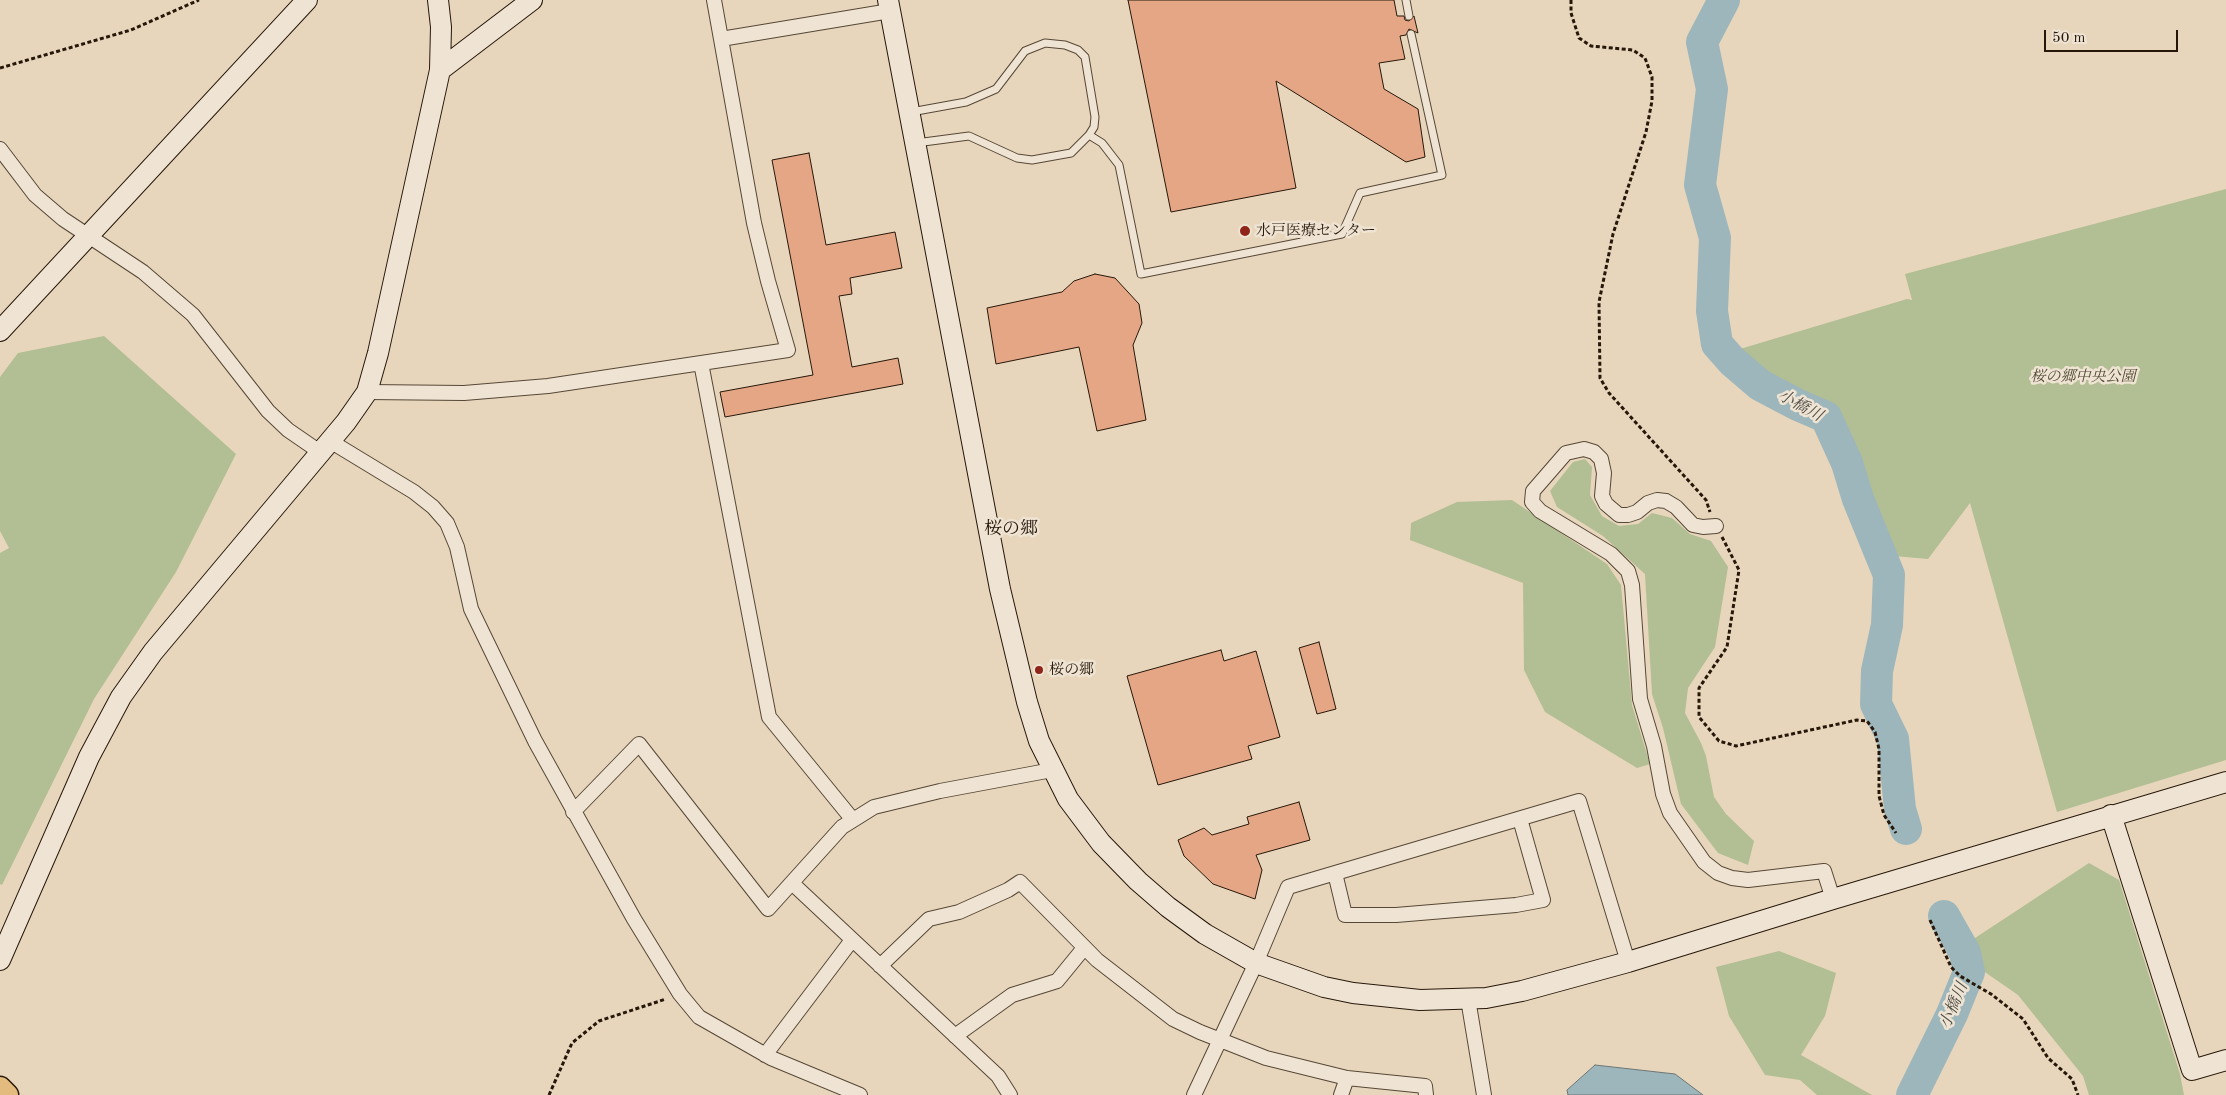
<!DOCTYPE html>
<meta charset="utf-8">
<style>
body{margin:0}
#map{position:relative;width:2226px;height:1095px;overflow:hidden;background:#e7d6bb;font-family:"Old Standard TT",serif}
canvas{display:block}
.scale{position:absolute;left:2044px;top:30px;width:134px;height:22px;box-sizing:border-box;border:2px solid #26170a;border-top:0;padding-left:6px;font-size:15px;line-height:18px;white-space:nowrap;color:#26170a;-webkit-text-stroke:4px #efe4d3;paint-order:stroke}
</style>
<div id="map">
<canvas width="2226" height="1095"></canvas>
<div class="scale">50 m</div>
</div>
<script>
const ctx = document.querySelector('canvas').getContext('2d');
ctx.lineJoin = 'round';
function paint(path, color) { ctx.fillStyle = color; ctx.fill(path, 'evenodd'); }
const toPath = rows => new Path2D(rows.map(r => 'M' + r).join(''));
function strokePath(path, color, width, dash) { ctx.strokeStyle = color; ctx.lineWidth = width; ctx.lineCap = dash ? 'butt' : 'round'; ctx.setLineDash(dash || []); ctx.stroke(path); }
function write(font, color, halo, rows, align = 'center') {
  ctx.font = font + ' "Old Standard TT","Noto Serif JP",serif'; ctx.lineWidth = 5; ctx.setLineDash([]); ctx.textBaseline = 'middle'; ctx.strokeStyle = halo; ctx.fillStyle = color; for (const [text, x, y, turn = 0] of rows) {
    ctx.save(); ctx.translate(x, y); ctx.rotate((+turn || 0) * Math.PI / 180); ctx.textAlign = isNaN(turn) ? turn : align; if (halo) ctx.strokeText(text, 0, 0); ctx.fillText(text, 0, 0); ctx.restore();
  }
}
paint(toPath([
 [2226,189,2226,760,2057,812,1970,503,1928,559,1894,556,1836,419,1784,389,1740,349,1907,299,1912,300,1905,274],
 [104,336,236,454,176,572,94,699,2,885,0,884,0,553,9,548,0,531,0,377,18,353],
 [1585,459,1592,467,1590,495,1602,516,1619,526,1638,524,1652,513,1672,518,1690,534,1711,541,1728,567,1715,647,1688,688,1685,713,1701,743,1706,756,1714,797,1726,814,1754,841,1748,865,1718,853,1681,804,1663,728,1652,694,1645,574,1603,536,1557,507,1550,491,1573,462],
 [1512,500,1607,564,1621,585,1632,705,1650,764,1637,768,1545,712,1524,670,1523,583,1410,540,1411,523,1457,502],
 [2089,863,2119,880,2180,1074,2184,1095,2089,1095,2083,1076,2018,995,1982,970,1972,940],
 [1779,951,1836,973,1825,1016,1801,1055,1872,1095,1817,1095,1800,1080,1765,1075,1729,1016,1716,967]
]), '#b2be93');
const water = toPath([
 [1595,1065,1675,1074,1703,1095,1568,1095,1567,1090,1595,1065]
]);
paint(water, '#9db6bc');
strokePath(water, '#6d7675', 1);
strokePath(toPath([
 [1724,0,1702,42,1712,89,1700,185,1715,238,1712,311,1717,344,1732,361,1760,385,1798,405,1826,417,1847,463,1858,499,1889,575,1887,625,1877,671,1876,704,1893,739,1900,809,1906,829],
 [1912,1095,1952,1014,1969,972,1965,953,1944,916]
]), '#9db6bc', 32);
const building = toPath([
 [1128,0,1394,0,1397,16,1404,16,1405,20,1409,21,1414,16,1418,33,1409,29,1406,35,1400,36,1405,59,1379,63,1384,89,1418,109,1425,157,1406,162,1276,81,1296,188,1171,212,1128,0],
 [809,153,826,245,895,232,902,268,850,278,852,294,839,296,852,367,898,358,903,384,725,417,720,392,813,375,772,160,809,153],
 [1095,274,1115,278,1139,304,1142,323,1133,345,1146,420,1097,431,1079,347,996,364,987,308,1062,292,1074,281,1095,274],
 [1319,642,1336,709,1317,714,1299,648,1319,642],
 [1221,650,1224,661,1256,651,1280,737,1248,746,1252,759,1158,785,1127,676,1221,650],
 [1299,802,1310,840,1256,855,1262,870,1255,899,1213,884,1184,856,1178,840,1204,828,1212,835,1249,824,1247,817,1299,802]
]);
paint(building, '#e4a684');
strokePath(building, '#26170a', 1);
const lane = toPath([
 [1406,0,1409,16],
 [911,112,966,102,996,89,1025,51,1045,43,1065,45,1078,50,1085,57,1095,117,1094,127,1089,135,1071,153,1032,160,1017,158,969,136,916,143],
 [1089,135,1102,143,1119,165,1141,274,1342,234,1360,193,1442,175,1411,34]
]);
const street = toPath([
 [714,0,721,39],
 [0,149,35,195,63,219,143,272,193,315,268,411,288,430,320,452],
 [701,363,769,717,853,820],
 [367,392,464,393,548,386,788,350,768,281,754,223,721,39,890,11],
 [330,441,414,492,433,507,447,523,457,547,471,609,535,741,634,919,680,994,699,1017,771,1058,860,1095],
 [1716,526,1703,527,1693,525,1676,507,1666,501,1657,500,1648,503,1637,512,1628,515,1619,515,1606,504,1602,496,1604,473,1601,459,1594,452,1584,449,1566,453,1533,491,1532,502,1540,511,1611,554,1628,571,1632,585,1640,699,1654,746,1663,794,1670,813,1704,862,1718,873,1732,878,1748,880,1824,871,1833,899],
 [573,812,639,744,768,909,842,827,874,807,940,791,1052,770],
 [1335,873,1345,915,1396,915,1516,905,1543,900,1520,819],
 [793,884,998,1076,1010,1095],
 [880,966,929,919,959,912,1008,890,1020,882,1097,960,1173,1019,1200,1032,1266,1058,1347,1078,1425,1086,1426,1095],
 [1468,999,1484,1095],
 [955,1036,1012,995,1057,981,1084,948],
 [765,1055,852,940],
 [1194,1095,1256,963,1288,887,1579,801,1628,962],
 [1341,1095,1347,1078]
]);
const secondary = toPath([
 [888,0,1000,589,1027,702,1039,741,1068,799,1101,843,1138,881,1168,907,1205,934,1256,963,1324,987,1353,993,1420,1000,1486,998,1522,991,1628,962,1833,899,2226,782],
 [440,70,532,0],
 [0,331,307,0],
 [2111,815,2192,1070,2226,1060],
 [0,960,89,757,121,697,153,652,346,422,367,392,378,353,440,70,441,27,438,0]
]);
const primary = toPath([
 [0,1088,7,1095]
]);
strokePath(lane, '#564736', 9);
strokePath(street, '#564736', 16);
strokePath(secondary, '#26170a', 22);
strokePath(primary, '#26170a', 25);
strokePath(toPath([
 [1571,0,1571,13,1579,38,1591,46,1633,50,1645,58,1652,77,1652,101,1646,132,1613,234,1599,302,1600,378,1609,393,1706,500,1710,512],
 [0,68,131,30,199,0],
 [1722,537,1739,570,1727,647,1699,688,1699,717,1719,741,1736,746,1857,720,1867,721,1875,732,1879,749,1879,796,1884,815,1896,833],
 [1930,920,1951,967,1960,976,1991,994,2023,1019,2048,1058,2072,1079,2078,1095],
 [549,1095,572,1043,599,1021,666,999]
]), '#26170a', 3, [4, 2.5]);
strokePath(lane, '#efe4d3', 7);
strokePath(street, '#efe4d3', 14);
strokePath(secondary, '#efe4d3', 20);
strokePath(primary, '#e4bb7e', 22);
for (const [x, y, r, color] of [
 [1245,231,6,"#8f2418"],
 [1039,670,5,"#8f2418"]
]) { const dot = new Path2D(); dot.arc(x, y, r, 0, 2 * Math.PI); ctx.fillStyle = color; ctx.fill(dot); strokePath(dot, '#efe4d3', 2); }
write('15px', '#26170a', '#efe4d3', [
 ["水戸医療センター",1256,231],
 ["桜の郷",1049,670]
], 'left');
write('italic 15px', '#504933', '#efe4d3', [
 ["桜の郷中央公園",2083,377]
]);
write('italic 16px', '#504f48', '#efe4d3', [
 ["小橋川",1800,406,29],
 ["小橋川",1954,1006,-67]
]);
write('18px', '#26170a', '#efe4d3', [
 ["桜の郷",1011,529]
]);
</script>
